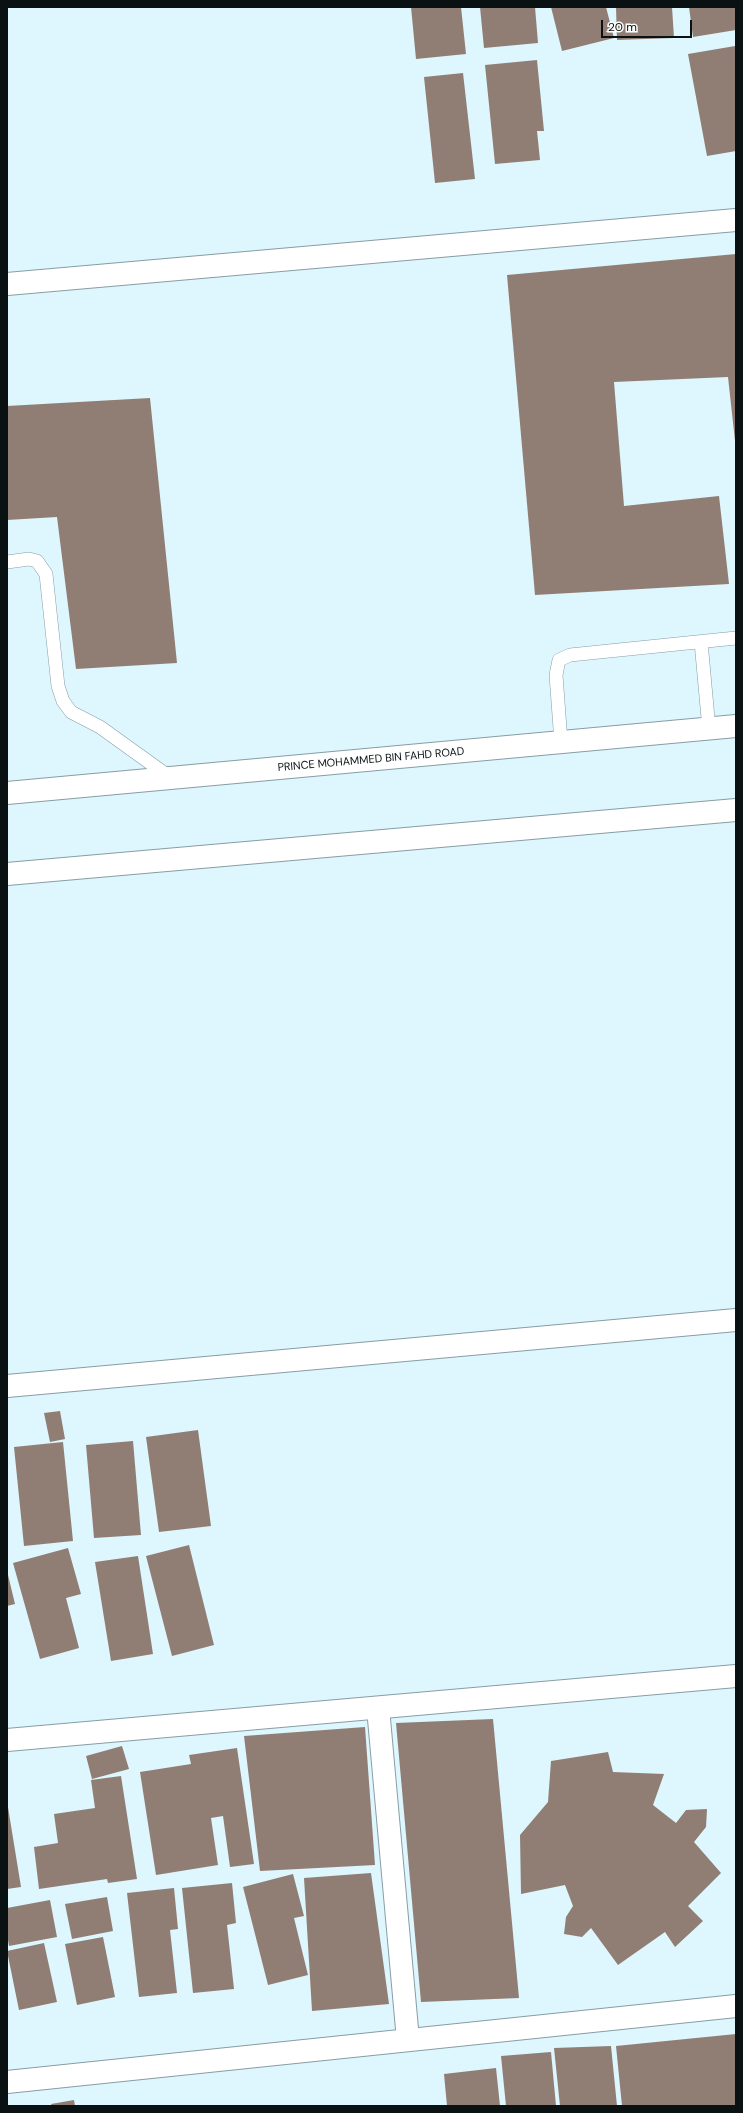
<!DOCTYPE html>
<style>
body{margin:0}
#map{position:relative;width:743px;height:2113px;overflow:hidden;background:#def6fd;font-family:"DM Sans",sans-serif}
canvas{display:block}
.frame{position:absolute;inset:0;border:8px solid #091113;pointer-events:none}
.scale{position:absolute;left:601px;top:20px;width:91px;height:18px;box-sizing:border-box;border:2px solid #091113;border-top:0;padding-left:5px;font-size:12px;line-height:14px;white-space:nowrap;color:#091113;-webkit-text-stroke:3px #fefefe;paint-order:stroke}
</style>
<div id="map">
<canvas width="743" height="2113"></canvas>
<div class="frame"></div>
<div class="scale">20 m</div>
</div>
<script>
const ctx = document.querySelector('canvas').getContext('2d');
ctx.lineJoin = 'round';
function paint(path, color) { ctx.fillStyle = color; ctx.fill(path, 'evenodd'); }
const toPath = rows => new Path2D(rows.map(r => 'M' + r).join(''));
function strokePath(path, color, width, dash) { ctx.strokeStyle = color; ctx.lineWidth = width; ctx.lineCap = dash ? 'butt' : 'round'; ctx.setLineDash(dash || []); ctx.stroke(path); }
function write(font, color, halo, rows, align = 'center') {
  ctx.font = font + ' "DM Sans",sans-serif'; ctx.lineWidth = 3.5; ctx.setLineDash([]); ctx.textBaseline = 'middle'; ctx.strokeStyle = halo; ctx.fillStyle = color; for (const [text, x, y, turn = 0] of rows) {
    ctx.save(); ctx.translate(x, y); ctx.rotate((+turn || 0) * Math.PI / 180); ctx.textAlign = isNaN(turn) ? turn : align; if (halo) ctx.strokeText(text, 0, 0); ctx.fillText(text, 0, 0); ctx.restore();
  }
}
paint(toPath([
 [411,7,461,7,466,54,416,59],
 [480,7,535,7,538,43,484,48],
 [551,7,606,7,614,38,562,51],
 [616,7,672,7,674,38,617,40],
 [689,7,736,7,736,30,693,37],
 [735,46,736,151,707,156,688,54],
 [537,60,544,131,537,131,540,160,495,164,485,65],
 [463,73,475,179,435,183,424,77],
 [736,254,736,450,728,377,614,382,624,506,719,496,729,584,535,595,507,275],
 [150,398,177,663,76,669,57,517,7,520,7,406],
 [60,1411,65,1439,50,1442,44,1413],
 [198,1430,211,1526,159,1532,146,1437],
 [133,1441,141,1535,94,1538,86,1445],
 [63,1442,73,1541,24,1546,14,1447],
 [189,1545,214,1645,172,1656,146,1556],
 [68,1548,81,1594,66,1598,79,1648,40,1659,13,1563],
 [138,1556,153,1654,111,1661,95,1562],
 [8,1575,15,1604,7,1606,7,1576],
 [493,1719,519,1998,421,2002,396,1723],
 [365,1727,375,1865,260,1871,244,1736],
 [122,1746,129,1769,92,1779,86,1756],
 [237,1748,254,1864,230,1867,223,1816,211,1818,218,1865,156,1875,140,1772,191,1764,189,1755],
 [608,1752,613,1772,664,1774,653,1805,676,1823,686,1810,707,1809,706,1827,694,1842,721,1873,688,1906,703,1921,675,1947,665,1932,618,1965,591,1928,582,1937,564,1934,566,1917,573,1906,565,1885,521,1894,520,1835,548,1802,551,1761],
 [121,1776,137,1879,108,1883,107,1879,39,1889,34,1847,58,1843,54,1814,95,1808,91,1780],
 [7,1801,21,1887,7,1889],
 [371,1873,389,2004,312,2011,304,1878],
 [293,1874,304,1916,294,1918,308,1975,268,1985,243,1887],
 [232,1883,236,1923,227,1925,234,1989,193,1993,182,1888],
 [174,1888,178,1929,170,1930,177,1993,139,1997,127,1893],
 [107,1897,113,1931,72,1939,65,1904],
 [50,1900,57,1937,9,1946,7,1934,7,1908],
 [103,1937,115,1997,77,2005,65,1944],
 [44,1943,57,2002,19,2010,7,1951],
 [736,2034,736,2106,622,2106,616,2046],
 [611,2046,617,2106,560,2106,554,2048],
 [551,2052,556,2106,506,2106,501,2056],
 [496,2068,500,2106,447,2106,444,2074],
 [74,2100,75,2106,52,2106,51,2104]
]), '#907e75');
const service = toPath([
 [7,562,29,559,37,561,46,574,58,686,63,701,71,712,100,727,171,778],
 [701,642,709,729],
 [561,742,556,675,559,660,570,655,736,638]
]);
const minor = toPath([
 [7,284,736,220],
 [7,1386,736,1320],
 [378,1708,408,2040],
 [7,1740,736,1676],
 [7,2082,736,2006]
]);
const tertiary = toPath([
 [7,793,736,726],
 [7,874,736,810]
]);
strokePath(service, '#889da4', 14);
strokePath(minor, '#889da4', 24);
strokePath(tertiary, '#889da4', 24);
strokePath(service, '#fff', 13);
strokePath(minor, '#fff', 22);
strokePath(tertiary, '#fff', 22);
write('11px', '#091113', '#fefefe', [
 ["PRINCE MOHAMMED BIN FAHD ROAD",371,760,-5]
]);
</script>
